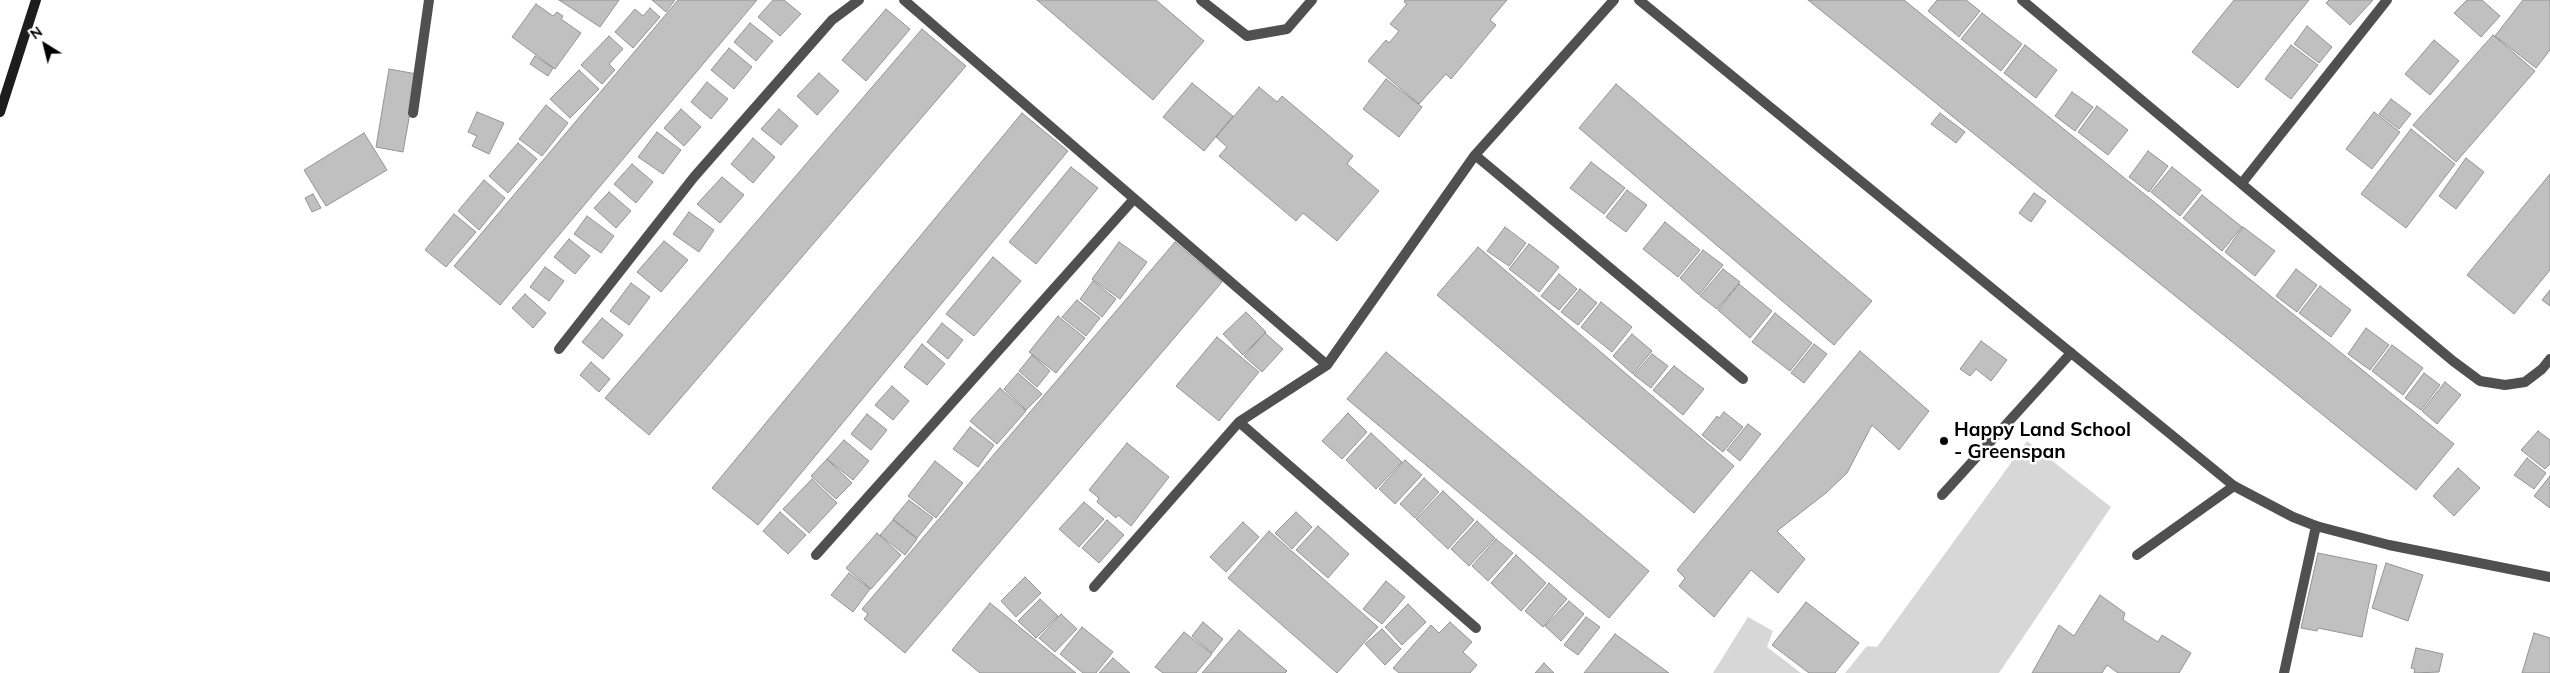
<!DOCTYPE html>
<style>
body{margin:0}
#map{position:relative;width:2550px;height:673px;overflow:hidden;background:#fff;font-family:Mulish,sans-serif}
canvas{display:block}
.north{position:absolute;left:20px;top:20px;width:50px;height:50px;-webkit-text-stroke:4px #fff;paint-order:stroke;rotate:324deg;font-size:14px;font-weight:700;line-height:20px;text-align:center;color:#000}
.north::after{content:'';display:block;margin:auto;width:18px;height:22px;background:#000;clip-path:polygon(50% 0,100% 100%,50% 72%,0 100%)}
</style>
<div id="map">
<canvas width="2550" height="673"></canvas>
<div class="north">N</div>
</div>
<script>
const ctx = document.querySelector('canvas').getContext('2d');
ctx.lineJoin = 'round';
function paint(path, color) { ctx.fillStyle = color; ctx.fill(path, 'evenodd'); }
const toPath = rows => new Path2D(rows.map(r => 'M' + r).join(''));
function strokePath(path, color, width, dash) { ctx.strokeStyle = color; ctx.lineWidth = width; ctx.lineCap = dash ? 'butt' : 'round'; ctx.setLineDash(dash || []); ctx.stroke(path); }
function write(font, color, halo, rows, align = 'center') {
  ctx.font = font + ' Mulish,sans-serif'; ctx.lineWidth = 5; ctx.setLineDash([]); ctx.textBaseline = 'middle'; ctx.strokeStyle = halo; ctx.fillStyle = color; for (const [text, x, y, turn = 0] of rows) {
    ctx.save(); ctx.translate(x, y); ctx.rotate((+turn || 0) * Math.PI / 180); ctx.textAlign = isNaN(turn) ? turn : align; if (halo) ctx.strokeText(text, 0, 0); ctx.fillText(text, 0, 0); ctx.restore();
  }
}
paint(toPath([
 [2027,441,2111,507,1999,673,1845,673,1867,646,1877,647],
 [1748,617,1773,631,1767,647,1801,673,1713,673]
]), '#d7d7d7');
const building = toPath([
 [559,0,619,0,600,27,559,0],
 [652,0,675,0,666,12,652,0],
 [678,0,757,0,500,305,454,266,678,0],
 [773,0,784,0,801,14,780,36,758,17,773,0],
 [1037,0,1156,0,1204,41,1153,100,1037,0],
 [1405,0,1507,0,1490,20,1496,25,1451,79,1446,74,1419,104,1368,61,1386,40,1389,43,1399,31,1390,24,1407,4,1404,2,1405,0],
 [1808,0,1904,0,2454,444,2416,490,1808,0],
 [1937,0,1966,0,1980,11,1959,37,1928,11,1937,0],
 [2234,0,2309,0,2238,88,2192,52,2234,0],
 [2329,0,2373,0,2350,25,2326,3,2329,0],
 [2467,0,2482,0,2500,16,2481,37,2454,13,2467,0],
 [2523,0,2550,0,2550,50,2536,68,2495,36,2523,0],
 [536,4,553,16,557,12,563,16,561,19,581,33,555,69,512,37,536,4],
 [650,8,660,17,633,48,615,32,635,9,643,16,650,8],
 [886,9,910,29,866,81,842,60,886,9],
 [1982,13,2022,44,2001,71,1961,39,1982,13],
 [750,23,773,41,756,61,734,42,750,23],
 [2307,26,2332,47,2319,63,2294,44,2307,26],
 [922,29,966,66,649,435,605,398,922,29],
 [2493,35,2535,71,2456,162,2413,125,2493,35],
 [609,36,623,49,609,64,615,70,602,84,581,65,609,36],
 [2434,40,2459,61,2430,95,2405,74,2434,40],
 [2025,45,2057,70,2036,98,2004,73,2025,45],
 [2291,45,2318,65,2291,99,2265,79,2291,45],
 [729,48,752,67,734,89,711,70,729,48],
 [535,56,553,68,548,76,530,64,535,56],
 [389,69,417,74,403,152,376,147,389,69],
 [579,70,599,89,570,118,550,99,579,70],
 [819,73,839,91,817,115,797,96,819,73],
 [1386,79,1422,107,1399,137,1363,109,1386,79],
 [707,82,728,99,711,119,691,102,707,82],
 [1192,83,1233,116,1204,151,1163,117,1192,83],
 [1616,84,1872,301,1834,345,1579,128,1616,84],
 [1259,87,1277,102,1282,96,1353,156,1347,164,1379,191,1337,241,1303,213,1296,221,1219,156,1227,147,1216,137,1259,87],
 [2072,92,2093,107,2075,131,2055,116,2072,92],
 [2391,99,2411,114,2399,129,2379,114,2391,99],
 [546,105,568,123,542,156,519,139,546,105],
 [2097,106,2128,130,2108,155,2078,132,2097,106],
 [681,109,701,127,684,146,664,128,681,109],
 [779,109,798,126,781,145,761,129,779,109],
 [477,112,504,123,489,154,472,146,477,136,468,132,477,112],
 [2374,112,2400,132,2372,169,2346,149,2374,112],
 [1022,113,1068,151,758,525,712,488,1022,113],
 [1940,113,1965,132,1956,143,1931,124,1940,113],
 [2411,129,2455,164,2406,228,2361,194,2411,129],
 [657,132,681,150,663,174,638,157,657,132],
 [364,133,387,170,326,206,304,170,364,133],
 [753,138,775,157,753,183,731,164,753,138],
 [518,143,537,159,508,193,489,176,518,143],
 [2148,151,2168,166,2149,192,2129,177,2148,151],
 [2466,158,2484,172,2456,209,2439,196,2466,158],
 [1591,162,1625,188,1604,214,1570,188,1591,162],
 [632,164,653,182,636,203,614,184,632,164],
 [1071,167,1098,188,1036,264,1009,242,1071,167],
 [2172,167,2201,190,2180,216,2151,192,2172,167],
 [2550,174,2550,270,2514,314,2467,275,2550,174],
 [722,177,744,195,720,223,697,204,722,177],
 [484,180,505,198,479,230,458,211,484,180],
 [1627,190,1647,205,1626,232,1606,217,1627,190],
 [609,192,631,211,616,228,594,208,609,192],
 [2034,193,2046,201,2031,222,2019,213,2034,193],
 [313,194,321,208,312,212,305,198,313,194],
 [2202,195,2242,227,2222,251,2183,218,2202,195],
 [689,212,714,230,699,252,673,234,689,212],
 [454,214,476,232,446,267,425,250,454,214],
 [587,216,614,236,601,253,574,234,587,216],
 [1665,222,1700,250,1678,277,1643,249,1665,222],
 [1505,227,1526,243,1509,266,1487,251,1505,227],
 [2243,227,2275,251,2255,276,2225,252,2243,227],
 [569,239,590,256,575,274,554,257,569,239],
 [664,241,688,260,661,292,637,272,664,241],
 [1119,242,1147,262,1120,299,1092,279,1119,242],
 [1175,242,1222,282,905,653,864,619,868,614,862,609,1175,242],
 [1529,244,1559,267,1539,292,1509,269,1529,244],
 [1478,247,1734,466,1694,513,1437,295,1478,247],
 [1703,250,1723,265,1699,295,1680,278,1703,250],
 [993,257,1021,281,974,336,946,314,993,257],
 [545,267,564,281,549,301,530,287,545,267],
 [1723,269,1740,282,1717,309,1700,296,1723,269],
 [2296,269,2317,285,2297,312,2276,296,2296,269],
 [1559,274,1577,289,1559,310,1541,296,1559,274],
 [1093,281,1116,299,1102,317,1080,299,1093,281],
 [631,283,650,297,629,325,610,311,631,283],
 [1739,284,1772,311,1750,338,1718,310,1739,284],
 [2320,286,2351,310,2331,337,2299,313,2320,286],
 [1580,289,1597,303,1578,325,1561,312,1580,289],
 [2550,290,2550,306,2542,300,2550,290],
 [525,294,546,313,533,328,512,308,525,294],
 [1077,300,1100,318,1086,336,1062,317,1077,300],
 [1601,302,1632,327,1612,352,1581,327,1601,302],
 [1246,312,1266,332,1243,355,1223,334,1246,312],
 [1775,313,1812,343,1790,371,1752,342,1775,313],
 [1058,316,1085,338,1056,373,1029,352,1058,316],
 [602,318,623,335,603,359,582,342,602,318],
 [942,323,963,340,948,359,927,342,942,323],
 [2366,328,2389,345,2370,370,2348,354,2366,328],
 [1265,333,1283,349,1262,372,1244,356,1265,333],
 [1632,334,1652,351,1633,374,1613,356,1632,334],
 [1217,337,1259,372,1219,421,1176,386,1217,337],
 [1981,341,2007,360,1991,381,1976,369,1970,376,1960,369,1981,341],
 [922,344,945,364,927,385,904,367,922,344],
 [1814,344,1827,354,1804,383,1791,373,1814,344],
 [2392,345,2423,368,2403,395,2372,371,2392,345],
 [1860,351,1929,411,1899,450,1872,425,1847,473,1826,493,1777,531,1805,559,1778,593,1751,570,1714,617,1679,586,1685,578,1677,570,1860,351],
 [1386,352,1649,571,1609,618,1347,399,1386,352],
 [1652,354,1668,366,1651,388,1634,375,1652,354],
 [1032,355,1050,371,1037,387,1019,371,1032,355],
 [591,362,610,379,599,392,580,375,591,362],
 [1674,366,1704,389,1683,415,1653,390,1674,366],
 [1018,373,1042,394,1026,410,1004,389,1018,373],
 [2424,373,2440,385,2421,410,2405,398,2424,373],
 [2445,382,2461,395,2437,424,2422,411,2445,382],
 [892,386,909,401,893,420,875,405,892,386],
 [1000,388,1026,411,997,444,970,421,1000,388],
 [1724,412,1743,427,1723,452,1702,435,1717,416,1719,418,1724,412],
 [1348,413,1367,432,1342,459,1322,441,1348,413],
 [867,414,887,430,871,450,851,434,867,414],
 [1748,424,1761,434,1740,461,1727,450,1748,424],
 [970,427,994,445,978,467,953,449,970,427],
 [2538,431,2550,440,2550,464,2545,469,2521,450,2538,431],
 [1371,433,1402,462,1376,489,1346,460,1371,433],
 [844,440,869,461,853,480,827,459,844,440],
 [1127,443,1169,477,1131,526,1118,515,1116,518,1097,502,1099,498,1089,490,1127,443],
 [2527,458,2546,473,2534,489,2514,475,2527,458],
 [827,459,852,483,836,499,811,476,827,459],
 [1405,460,1422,475,1395,504,1379,489,1405,460],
 [935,461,963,483,936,518,908,496,935,461],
 [2458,468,2480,488,2454,516,2433,496,2458,468],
 [2550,476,2550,508,2534,496,2550,476],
 [1424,478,1439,492,1415,518,1400,504,1424,478],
 [812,479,837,503,809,533,783,509,812,479],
 [1443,491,1474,520,1448,549,1416,519,1443,491],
 [909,500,933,518,917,538,893,519,909,500],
 [1084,502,1104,519,1079,547,1059,529,1084,502],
 [780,512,806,535,788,554,763,531,780,512],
 [1296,512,1312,527,1292,549,1275,533,1296,512],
 [893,520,917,539,905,555,880,535,893,520],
 [1107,520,1124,535,1099,563,1082,548,1107,520],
 [1477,521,1495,538,1469,566,1451,549,1477,521],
 [1243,522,1259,537,1226,572,1210,557,1243,522],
 [1318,526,1349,554,1328,578,1296,550,1318,526],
 [1269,531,1378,627,1337,673,1228,578,1269,531],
 [877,533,901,555,871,589,846,568,877,533],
 [1496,539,1513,553,1488,581,1472,566,1496,539],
 [2318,553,2377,565,2362,637,2318,628,2317,631,2301,628,2318,553],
 [1516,555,1546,583,1521,611,1491,583,1516,555],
 [2386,563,2423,575,2408,621,2372,608,2386,563],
 [849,573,870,589,853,612,831,595,849,573],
 [1025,577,1041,593,1016,617,1001,601,1025,577],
 [1386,581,1405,597,1382,624,1363,609,1386,581],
 [1549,583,1567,599,1543,627,1525,611,1549,583],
 [2100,595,2125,613,2123,620,2158,642,2162,635,2191,653,2179,673,2118,673,2107,665,2102,673,2032,673,2059,625,2074,636,2100,595],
 [1040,599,1058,616,1036,638,1018,621,1040,599],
 [1569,601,1584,614,1561,641,1545,626,1569,601],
 [1806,602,1859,643,1835,673,1809,673,1772,645,1806,602],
 [990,603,1076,673,980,673,952,650,990,603],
 [1408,604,1426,622,1402,645,1385,627,1408,604],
 [1061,614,1077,629,1055,652,1039,638,1061,614],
 [1586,617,1600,627,1578,655,1564,645,1586,617],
 [1203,622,1223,639,1212,653,1192,636,1203,622],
 [1450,622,1472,642,1463,652,1477,665,1470,673,1399,673,1393,668,1431,625,1439,633,1450,622],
 [1082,627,1113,652,1096,673,1083,673,1060,654,1082,627],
 [1382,629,1401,649,1385,665,1365,644,1382,629],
 [1239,630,1287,671,1285,673,1202,673,1239,630],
 [1184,632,1212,654,1196,673,1163,673,1155,667,1184,632],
 [2534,633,2550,638,2550,673,2522,673,2534,633],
 [1615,634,1669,673,1584,673,1615,634],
 [2416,648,2443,654,2439,672,2414,673,2415,669,2411,668,2416,648],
 [1113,658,1130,673,1099,673,1113,658],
 [1544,663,1554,673,1535,673,1544,663]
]);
paint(building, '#c0c0c0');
strokePath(building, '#949494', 1);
strokePath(toPath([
 [413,113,429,0],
 [1942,495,2071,353],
 [2137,555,2234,486],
 [2284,673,2316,526]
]), '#505050', 10);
strokePath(toPath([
 [904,0,1327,365],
 [1201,0,1247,36,1287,29,1312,0],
 [1639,0,2234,486,2293,517,2316,526,2389,545,2550,577],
 [2022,0,2453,361,2480,381,2505,385,2525,382,2542,369,2550,359],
 [1475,155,1743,379],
 [2242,183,2387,0],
 [559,349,694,177,832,20,859,0],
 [1239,422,1476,628],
 [816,555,1133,200],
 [1094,587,1239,422,1327,365,1475,155,1614,0]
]), '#505050', 10);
strokePath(toPath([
 [0,112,36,0]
]), '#1d1d1d', 10);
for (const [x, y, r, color] of [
 [1944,441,5,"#000"]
]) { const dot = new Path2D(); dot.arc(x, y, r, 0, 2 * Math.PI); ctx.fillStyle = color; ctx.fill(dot); strokePath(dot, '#fff', 2); }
write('bold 19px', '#000', '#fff', [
 ["Happy Land School",1954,430],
 ["- Greenspan",1954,452]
], 'left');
</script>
